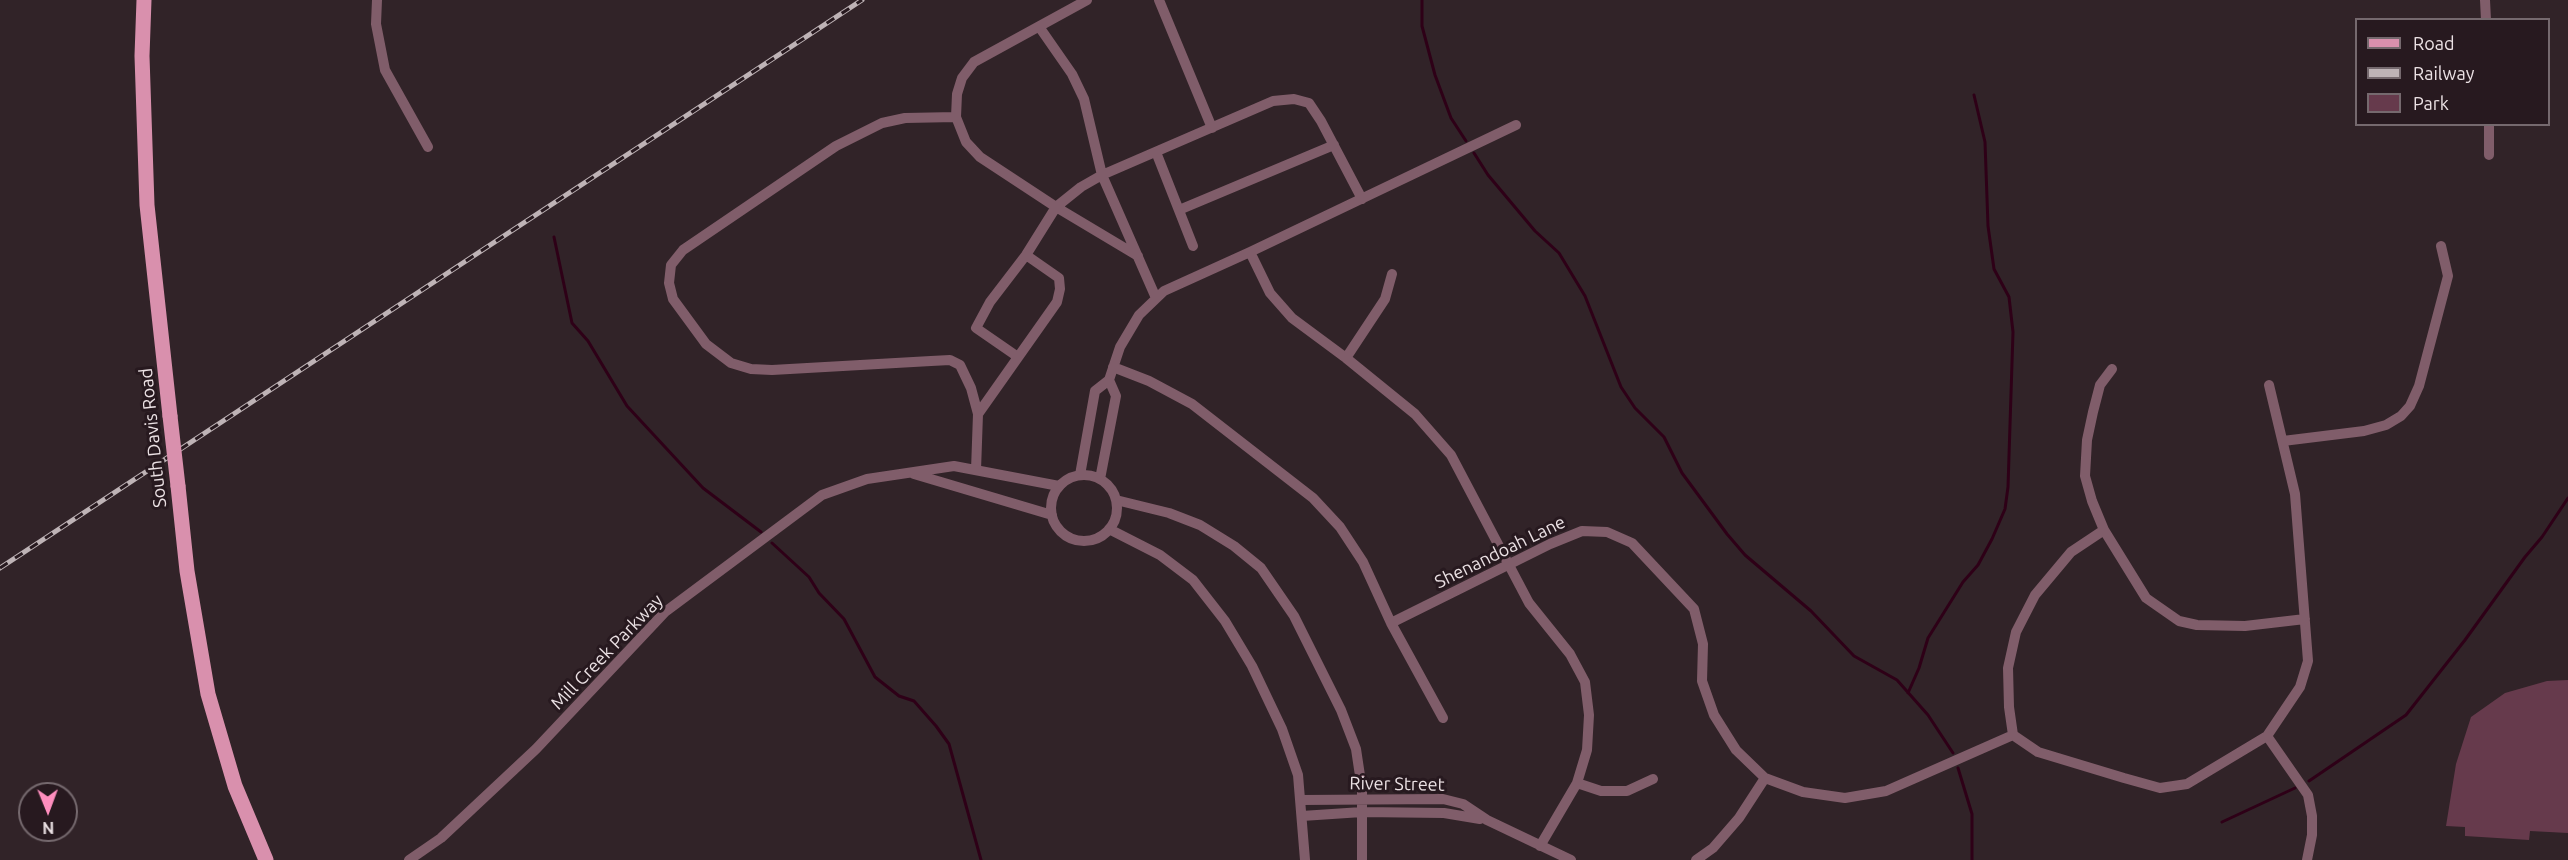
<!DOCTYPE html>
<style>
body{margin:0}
#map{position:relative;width:2568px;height:860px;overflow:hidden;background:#312328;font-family:Ubuntu,sans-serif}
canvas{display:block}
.legend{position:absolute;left:2355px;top:18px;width:195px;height:108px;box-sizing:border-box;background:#27191f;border:2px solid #75696e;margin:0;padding:8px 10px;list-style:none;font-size:18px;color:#ebe1e4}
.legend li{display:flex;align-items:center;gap:12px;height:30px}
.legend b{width:30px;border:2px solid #75696e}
.north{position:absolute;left:18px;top:782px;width:60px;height:60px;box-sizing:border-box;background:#27191f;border:2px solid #75696e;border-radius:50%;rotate:179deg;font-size:16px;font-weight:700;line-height:24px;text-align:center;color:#ebe1e4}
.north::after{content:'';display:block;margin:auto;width:21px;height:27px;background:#fe8ebe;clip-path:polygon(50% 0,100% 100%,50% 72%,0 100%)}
</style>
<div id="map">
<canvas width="2568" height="860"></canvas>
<ul class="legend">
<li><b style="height:8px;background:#d990ad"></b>Road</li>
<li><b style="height:8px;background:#beb3b6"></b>Railway</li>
<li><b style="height:16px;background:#663a4c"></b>Park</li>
</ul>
<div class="north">N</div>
</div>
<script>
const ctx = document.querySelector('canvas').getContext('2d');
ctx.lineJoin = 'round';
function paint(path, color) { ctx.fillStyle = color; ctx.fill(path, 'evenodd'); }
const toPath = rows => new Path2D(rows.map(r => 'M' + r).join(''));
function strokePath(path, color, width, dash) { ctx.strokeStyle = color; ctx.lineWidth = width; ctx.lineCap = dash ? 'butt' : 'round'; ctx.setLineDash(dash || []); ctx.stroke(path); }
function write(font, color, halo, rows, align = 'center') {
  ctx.font = font + ' Ubuntu,sans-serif'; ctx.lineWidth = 6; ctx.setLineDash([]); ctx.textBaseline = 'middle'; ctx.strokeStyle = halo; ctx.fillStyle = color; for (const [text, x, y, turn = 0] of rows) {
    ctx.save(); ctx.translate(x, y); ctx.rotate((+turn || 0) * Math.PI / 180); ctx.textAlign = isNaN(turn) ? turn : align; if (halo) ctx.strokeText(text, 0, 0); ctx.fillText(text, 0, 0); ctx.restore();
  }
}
paint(toPath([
 [2568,680,2568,833,2530,831,2529,840,2465,836,2465,827,2446,826,2456,764,2471,717,2505,693,2547,681]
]), '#663a4c');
strokePath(toPath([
 [1422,0,1422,26,1435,75,1451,118,1466,141],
 [1474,153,1488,175,1535,231,1559,253,1585,296,1621,387,1635,408,1664,437,1682,473,1727,534,1745,555,1811,611,1854,656,1897,680,1928,715,1953,753],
 [554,237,572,323,588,341,627,406,703,488,761,532],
 [772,543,809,577,819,593,844,619,875,677,899,696,914,701,936,726,949,744,981,860],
 [1908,693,1919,668,1928,638,1963,582,1978,565,1992,539,2005,509,2008,487,2013,332,2009,297,1994,269,1988,226,1985,142,1974,95],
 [1958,768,1972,814,1972,860],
 [2309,781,2406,715,2465,640,2525,557,2542,537,2568,498],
 [2222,822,2295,788]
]), '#2e0017', 3);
strokePath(toPath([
 [377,0,376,24,385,70,428,147],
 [1087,0,974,62,962,78,957,94,956,117,966,142,980,157,1056,207,1138,256],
 [1159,0,1212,128],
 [2485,0,2486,20],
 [1040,28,1072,74,1084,99,1102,175,1156,298],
 [956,117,905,118,882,123,836,146,683,250,671,265,669,283,673,299,706,344,731,363,751,369,772,370,931,361,950,360,960,365,971,388,978,414,976,470],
 [2489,124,2489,155],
 [1156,152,1193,246],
 [1179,210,1334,145],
 [1250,252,1270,293,1292,318,1346,358,1415,414,1451,455,1529,603,1570,654,1585,682,1589,715,1587,750,1577,783,1540,846],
 [1018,357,976,328,990,302,1026,255,1056,207,1081,187,1102,175,1273,101,1294,99,1309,103,1321,121,1362,199],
 [1346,358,1385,299,1392,274],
 [1113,367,1149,381,1192,404,1313,498,1340,527,1363,562,1391,623,1443,718],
 [2112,369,2100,385,2093,412,2087,440,2085,476,2092,501,2104,530,2146,598,2179,621,2197,625,2245,626,2305,619],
 [978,414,1057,302,1060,289,1059,278,1026,255],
 [2283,441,2364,431,2386,425,2401,416,2410,406,2419,386,2448,276,2441,246],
 [914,474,1052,515],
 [1080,475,1095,391,1109,380,1120,347,1139,315,1164,291,1250,252,1516,125],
 '1051 508a33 33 0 1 1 66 0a33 33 0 1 1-66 0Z',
 [1100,479,1116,396,1109,380],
 [1116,500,1169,513,1200,525,1234,546,1261,568,1294,616,1341,710,1356,749,1362,789,1362,860],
 [1109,529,1160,555,1193,580,1225,621,1252,666,1282,729,1298,775,1305,860],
 [2104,530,2071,552,2035,595,2016,632,2008,668,2009,707,2013,735,2038,752,2124,778,2160,788,2187,784,2267,736,2300,687,2308,661,2295,494,2269,385],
 [1391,623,1550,544,1582,531,1607,532,1632,543,1694,609,1703,644,1702,681,1714,715,1736,750,1765,778,1803,792,1845,798,1886,791,2013,735],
 [2267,736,2308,795,2312,816,2312,835,2307,860],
 [1577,783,1601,791,1627,791,1653,779],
 [1301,800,1443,799,1463,804,1487,820,1571,860],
 [1302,816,1362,812,1444,813,1480,819],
 [409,860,441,838,536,749,665,612,822,495,867,479,954,466,1059,486],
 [1696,860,1713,848,1739,818,1765,778]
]), '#805d6a', 10);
strokePath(toPath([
 [144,0,142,56,147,205,170,416],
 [178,486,187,571,208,694,235,786,266,860]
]), '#d990ad', 15);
const rail = toPath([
 [0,568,862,0]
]);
strokePath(rail, '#beb3b6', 5);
strokePath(rail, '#27191f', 3, [9]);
strokePath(toPath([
 [170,416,178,486]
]), '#d990ad', 15);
write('18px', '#ebe1e4', '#27191f', [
 ["South Davis Road",153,438,-96],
 ["Shenandoah Lane",1500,552,-26],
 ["Mill Creek Parkway",607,652,-46],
 ["River Street",1397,784,1]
]);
</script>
